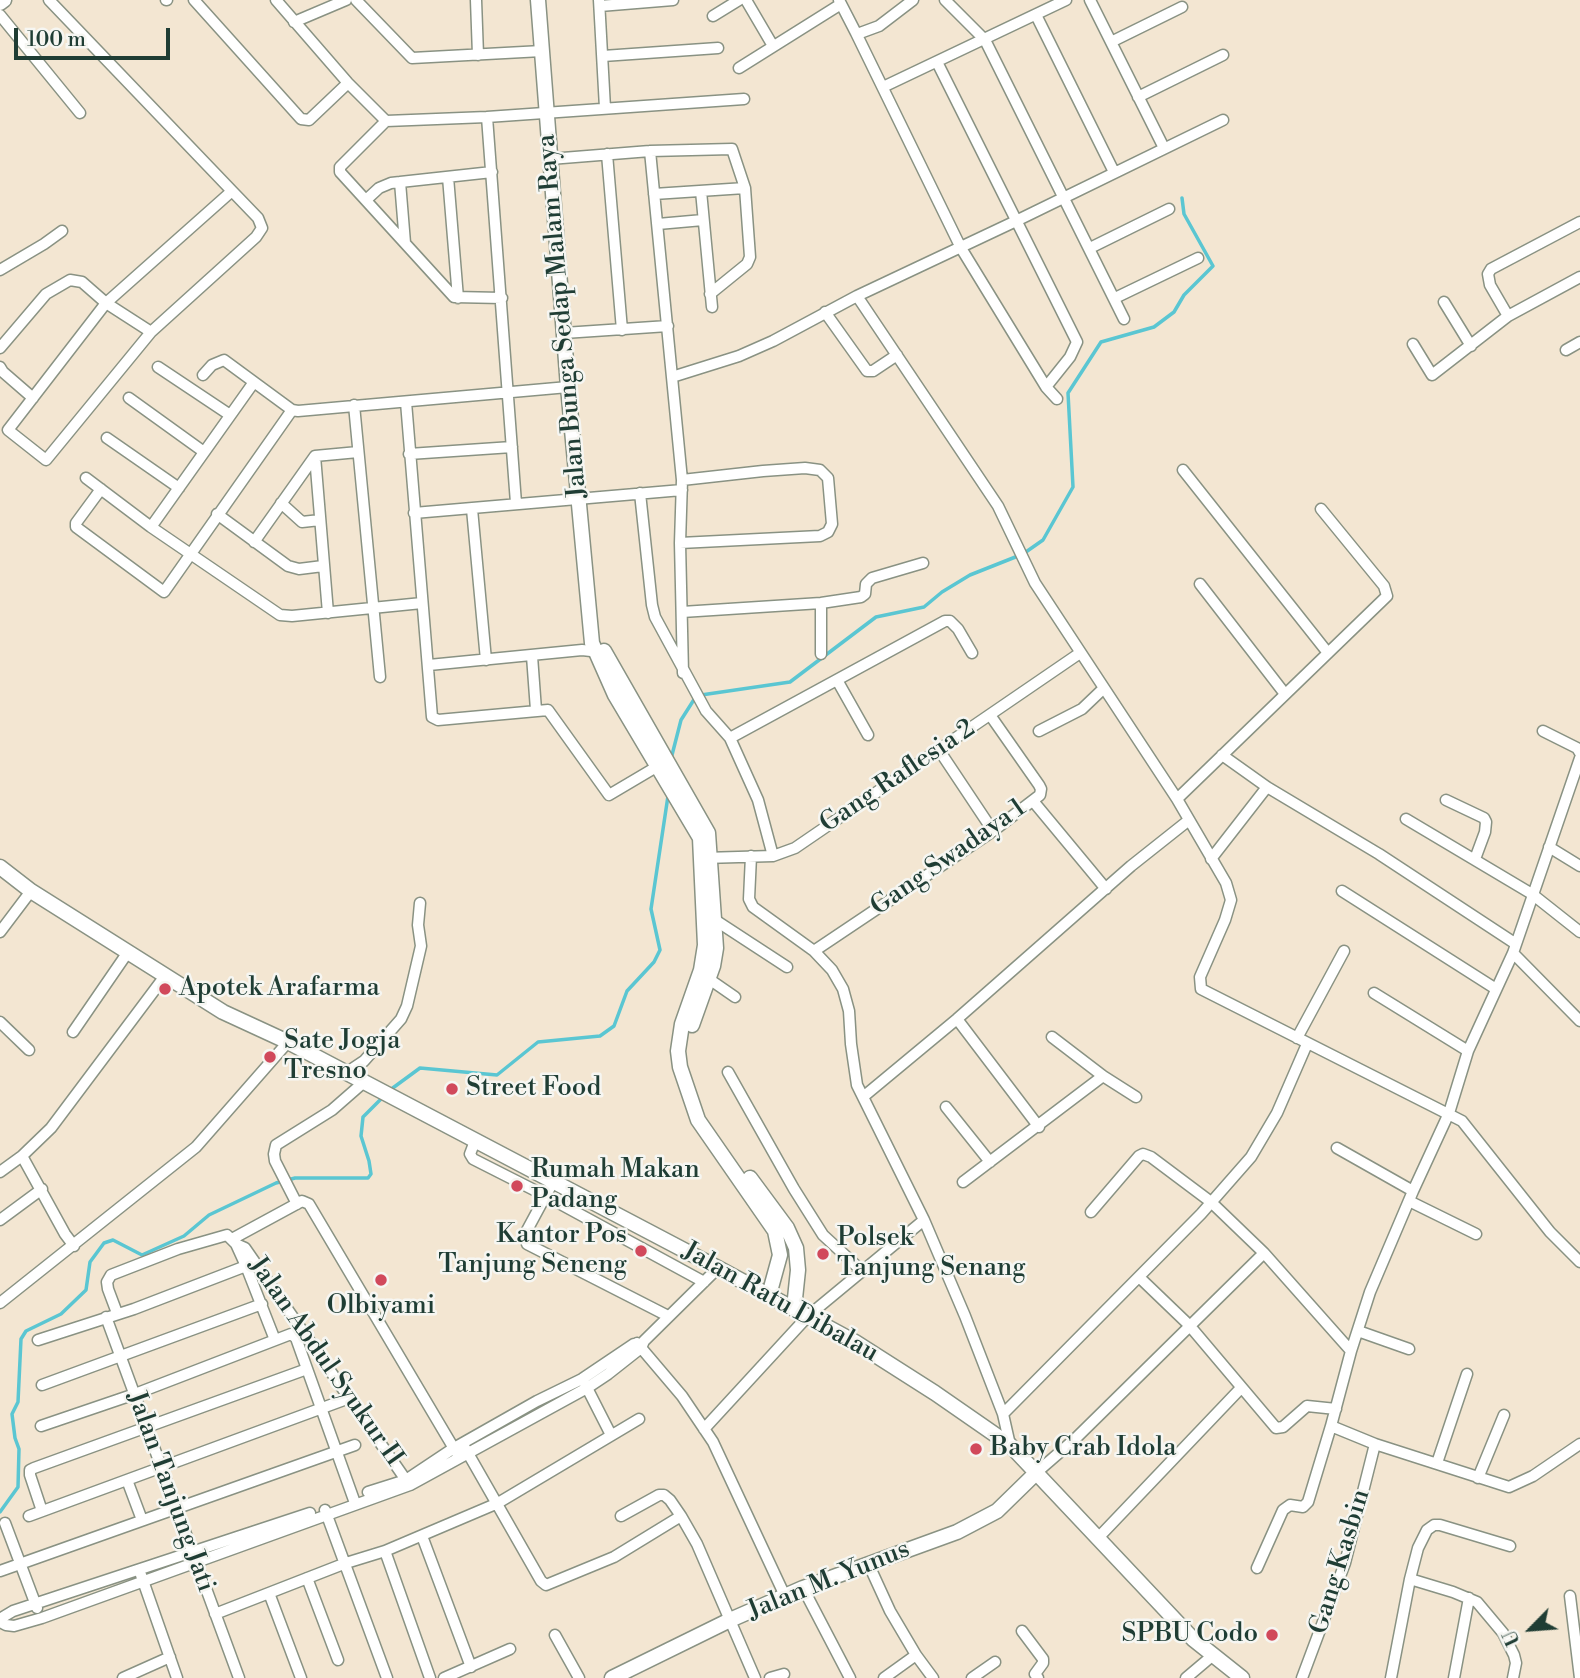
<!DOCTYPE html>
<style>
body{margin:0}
#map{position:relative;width:1580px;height:1678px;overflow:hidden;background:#f3e6d2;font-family:"Libre Bodoni",serif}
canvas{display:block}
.north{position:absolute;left:1496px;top:1594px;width:70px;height:70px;-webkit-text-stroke:5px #f6f6f2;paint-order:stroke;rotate:245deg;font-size:19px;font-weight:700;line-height:28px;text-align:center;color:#1f3d34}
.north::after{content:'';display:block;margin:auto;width:24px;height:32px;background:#1f3d34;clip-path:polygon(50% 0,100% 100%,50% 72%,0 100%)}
.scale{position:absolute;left:14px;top:28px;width:156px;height:32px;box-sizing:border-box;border:4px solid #1f3d34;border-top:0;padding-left:9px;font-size:21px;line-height:24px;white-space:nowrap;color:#1f3d34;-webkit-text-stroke:5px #f6f6f2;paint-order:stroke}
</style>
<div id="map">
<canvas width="1580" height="1678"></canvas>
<div class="north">U</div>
<div class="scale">100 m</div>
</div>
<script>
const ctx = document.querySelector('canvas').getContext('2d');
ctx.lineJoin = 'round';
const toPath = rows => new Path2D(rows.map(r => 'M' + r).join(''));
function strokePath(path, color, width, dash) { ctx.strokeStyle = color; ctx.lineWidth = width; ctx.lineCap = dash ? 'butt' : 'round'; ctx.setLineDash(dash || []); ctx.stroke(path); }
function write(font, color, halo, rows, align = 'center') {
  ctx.font = font + ' "Libre Bodoni",serif'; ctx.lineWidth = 5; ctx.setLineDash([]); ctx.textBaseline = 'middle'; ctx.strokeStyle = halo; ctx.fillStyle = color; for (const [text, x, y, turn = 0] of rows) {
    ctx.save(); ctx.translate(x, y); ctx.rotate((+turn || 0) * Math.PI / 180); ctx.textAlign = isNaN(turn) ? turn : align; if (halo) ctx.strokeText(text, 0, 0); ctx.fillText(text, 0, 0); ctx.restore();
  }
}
strokePath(toPath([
 [701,695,790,682,876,617,924,607,942,592,970,575,1023,554,1043,540,1073,487,1068,393,1101,342,1154,327,1174,312,1184,295,1213,266,1184,214,1182,198],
 [672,755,681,720,695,698],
 [390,1090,420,1068,497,1075,538,1042,600,1036,614,1026,627,991,654,962,660,950,651,909,668,796],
 [0,1512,18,1487,19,1449,15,1438,12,1414,18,1402,21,1339,26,1331,61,1314,86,1290,90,1262,104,1243,113,1240,142,1255,184,1236,209,1215,276,1183,295,1178,368,1178,371,1174,369,1161,361,1136,363,1117,382,1098]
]), '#5ac6d2', 3.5);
const street = toPath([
 [49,0,232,191],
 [166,0,167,0],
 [194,0,301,119,309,120,348,83],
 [276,0,348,83,386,121,487,117,744,99],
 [356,0,412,58,542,51],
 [476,0,478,55],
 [599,0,605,108],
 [746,0,773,46],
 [839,0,856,33,860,33,879,26,913,0],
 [945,0,985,40,1124,319],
 [1090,0,1164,148],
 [600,6,673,0],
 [0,15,80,113],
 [1036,15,1114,172],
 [713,16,739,0],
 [294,22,346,0],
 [856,33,961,248,1046,387,1057,399],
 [1111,42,1182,7],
 [603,56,718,48],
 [937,62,1077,342,1070,357,1046,387],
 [739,68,841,4],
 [883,87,1066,0],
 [1138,97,1223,55],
 [487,117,516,503],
 [386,121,340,167,340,172,454,297,502,298],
 [650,151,682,480,680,543,683,673],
 [607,154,622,330],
 [550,159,650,151,732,149,745,188,750,257,747,264,710,294],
 [448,177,458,298],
 [400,182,405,243],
 [232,191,258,218,262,228,256,237,151,332,46,460,8,430,106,303,232,191],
 [701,191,712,307],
 [654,194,745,188],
 [366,200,379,188,391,183,492,172],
 [658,224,703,220],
 [1090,248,1169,209],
 [0,270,44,244,62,231],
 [857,296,998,506,1035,583,1177,799,1226,883,1231,900,1225,920,1200,977,1201,989,1462,1121,1550,1232,1580,1262],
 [1115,298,1198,258],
 [1444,302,1471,346],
 [825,312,867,371,873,371,897,355],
 [1508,316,1490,285,1488,274,1491,269,1580,222],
 [564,333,668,326],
 [1413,344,1432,375,1508,316,1580,277],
 [0,348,46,294,70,280,82,282,106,303,151,332],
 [1566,350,1580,342],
 [0,367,3,372,33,398],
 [158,367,230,415],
 [203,375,212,365,224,360,292,410,298,411,568,387],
 [672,377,739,356,773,341,857,296,1016,221,1223,120],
 [129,398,204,452],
 [406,402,432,717,438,720,548,710,609,795,658,766],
 [354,405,380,677],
 [107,438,179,488],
 [409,454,512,447],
 [315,456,328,613],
 [1183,470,1328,653],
 [86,478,151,527,280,615,292,616,422,603],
 [101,489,76,523,76,527,164,592,292,410],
 [640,493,652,605,655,617,706,711,730,738,758,800,773,856],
 [281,503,302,522,320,520],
 [472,509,486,660],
 [414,513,682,490],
 [217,514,288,566,299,569,323,566],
 [151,527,254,382],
 [254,542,315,456,358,452],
 [680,543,820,536,828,532,832,524,828,478,820,470,805,468,763,471,682,480],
 [1200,584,1285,694],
 [682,612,821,603,861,597,865,594,866,584,872,578,923,563],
 [821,654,821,603],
 [532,656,536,710],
 [429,665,582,650,600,652],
 [837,680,868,735],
 [1039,731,1082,709,1104,688],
 [1543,731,1577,748,1580,753],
 [730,738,945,621,950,621,958,629,972,653],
 [939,750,993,831],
 [1222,755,1267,787,1379,854,1516,944],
 [1580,758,1513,953,1468,1051,1449,1113,1413,1191,1370,1292,1351,1351,1331,1426,1375,1444,1509,1487,1533,1476,1580,1444],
 [1177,799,1387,596,1384,586,1321,509],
 [1446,800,1484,818,1486,822,1485,832,1475,859],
 [1033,801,1106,889],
 [1406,819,1532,894,1580,932],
 [1549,847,1580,866],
 [751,856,749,899,753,907,814,951,832,970,843,989,849,1011,851,1044,857,1085,924,1220,965,1316,1003,1414,1010,1445],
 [704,858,773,856,795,848,1080,653],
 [1211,859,1267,787],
 [1342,891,1496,989],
 [715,920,787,967],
 [0,932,31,891],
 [814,951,993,831,1040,795,1041,789,1039,785,990,715],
 [1513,953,1580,1021],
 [709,979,735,997],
 [1374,993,1468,1051],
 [957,1019,1039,1127],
 [0,1022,29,1050],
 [73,1032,128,952],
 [1052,1037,1103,1076,1136,1097],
 [1297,1038,1344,951],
 [728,1072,794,1189,823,1235,862,1271],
 [346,1073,364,1061,401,1019,407,1006,421,946,418,925,420,903],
 [863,1097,957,1019,1131,866,1189,820],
 [946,1107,990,1162],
 [475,1141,470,1154,473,1159,546,1196,704,1282],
 [1337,1148,1413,1191],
 [22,1156,65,1234,74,1246],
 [0,1172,22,1156,51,1128,165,976],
 [553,1182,525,1234,527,1244,668,1316],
 [963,1182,1103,1076],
 [1409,1201,1476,1234],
 [297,1204,275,1161,274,1154,276,1145,332,1110,364,1082],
 [1091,1212,1139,1156,1143,1154,1151,1157,1211,1202,1264,1253,1351,1351],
 [0,1220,42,1189],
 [232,1239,302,1201,309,1204,456,1452],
 [236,1244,245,1248,408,1483],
 [1139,1277,1189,1325,1276,1428,1283,1427,1307,1406,1336,1409],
 [0,1303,196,1147,288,1042],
 [117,1313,108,1289,107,1282,111,1275,178,1249,227,1235,236,1244,246,1266,275,1340],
 [106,1317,239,1678],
 [1358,1331,1409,1349],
 [38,1340,134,1309,246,1266],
 [637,1343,682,1396,713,1442,785,1596],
 [584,1382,611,1435],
 [42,1385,262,1304],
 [1003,1414,1201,1214,1251,1157,1277,1113,1307,1044],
 [41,1426,135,1394,291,1334,296,1338,355,1503],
 [704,1429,808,1316,924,1220],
 [465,1448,541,1581,546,1585,614,1557,681,1516,697,1544,755,1678],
 [1437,1463,1467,1374],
 [1037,1472,1075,1439,1264,1253],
 [1478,1478,1504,1415],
 [127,1480,142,1520],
 [368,1492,406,1480,454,1448,537,1401,582,1379,634,1344],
 [325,1510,387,1678],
 [42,1511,30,1475,30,1470,34,1468,307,1369],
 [29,1516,344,1400],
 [621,1516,659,1495,664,1495,670,1500,681,1516],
 [5,1523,37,1608],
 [422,1536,471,1667],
 [1098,1538,1241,1388],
 [385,1551,430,1678],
 [868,1563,890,1611,916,1655,933,1678],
 [1257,1568,1283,1510,1290,1505,1303,1507,1308,1502,1331,1426],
 [0,1571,355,1445],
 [141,1575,177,1678],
 [307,1578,338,1660],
 [1410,1579,1453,1592,1477,1602,1503,1633,1514,1655,1516,1663,1513,1678],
 [803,1588,850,1678],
 [269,1593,301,1678],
 [1570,1596,1580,1678],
 [215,1614,346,1563,385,1551,498,1503,639,1419],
 [0,1622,6,1625,14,1626,42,1618,410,1485,587,1388,608,1374,641,1348,644,1341,718,1268],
 [0,1622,3,1617,13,1611,310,1513],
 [1022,1631,1043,1659,1043,1663,1035,1674,1038,1678],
 [555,1635,579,1678],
 [123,1678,170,1657],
 [444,1678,510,1649],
 [770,1678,784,1674],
 [884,1678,916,1655],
 [972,1678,995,1662],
 [1186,1678,1212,1656],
 [1302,1678,1345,1563,1375,1444],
 [1391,1678,1410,1579,1418,1548,1427,1530,1434,1525,1440,1525,1510,1546],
 [1454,1678,1469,1598]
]);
const secondary = toPath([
 [538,0,568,387,592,643,615,695,700,838,705,945,701,970,682,1024,678,1051,680,1067,698,1120,775,1231,780,1255,769,1295],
 [0,3,4,0],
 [604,651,708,833,716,948,713,966,692,1025],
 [0,867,31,891,223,1012,288,1042,718,1268,855,1342,935,1393,1010,1445,1193,1639,1242,1678],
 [750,1178,787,1228,796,1248,798,1270,794,1308],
 [612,1678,730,1620,803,1588,957,1532,997,1511,1037,1472]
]);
strokePath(street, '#899283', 13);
strokePath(secondary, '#899283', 17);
strokePath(street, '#fff', 10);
strokePath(secondary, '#fff', 14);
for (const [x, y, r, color] of [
 [165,989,7,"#d1495b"],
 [270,1057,7,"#d1495b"],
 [452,1089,7,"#d1495b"],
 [517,1186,7,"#d1495b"],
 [641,1251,7,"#d1495b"],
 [823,1254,7,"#d1495b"],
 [381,1280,7,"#d1495b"],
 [976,1449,7,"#d1495b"],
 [1272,1635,7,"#d1495b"]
]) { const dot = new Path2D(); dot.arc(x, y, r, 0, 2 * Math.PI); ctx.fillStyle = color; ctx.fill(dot); strokePath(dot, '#f6f6f2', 2.5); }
write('26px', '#1f3d34', '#f6f6f2', [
 ["Jalan Bunga Sedap Malam Raya",563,316,-95],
 ["Gang Raflesia 2",898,777,-34],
 ["Gang Swadaya 1",949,858,-35],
 ["Jalan Ratu Dibalau",780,1303,29],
 ["Jalan Abdul Syukur II",325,1362,55],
 ["Jalan Tanjung Jati",170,1492,70],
 ["Gang Kasbin",1341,1562,-73],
 ["Jalan M. Yunus",829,1581,-22]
]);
write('26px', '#1f3d34', '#f6f6f2', [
 ["Apotek Arafarma",179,989],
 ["Sate Jogja",284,1042],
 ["Tresno",284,1072],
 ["Street Food",466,1089],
 ["Rumah Makan",531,1171],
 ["Padang",531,1201],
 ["Kantor Pos",627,1236,"right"],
 ["Tanjung Seneng",627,1266,"right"],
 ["Polsek",837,1239],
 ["Tanjung Senang",837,1269],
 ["Olbiyami",381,1307,"center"],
 ["Baby Crab Idola",990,1449],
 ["SPBU Codo",1258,1635,"right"]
], 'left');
</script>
